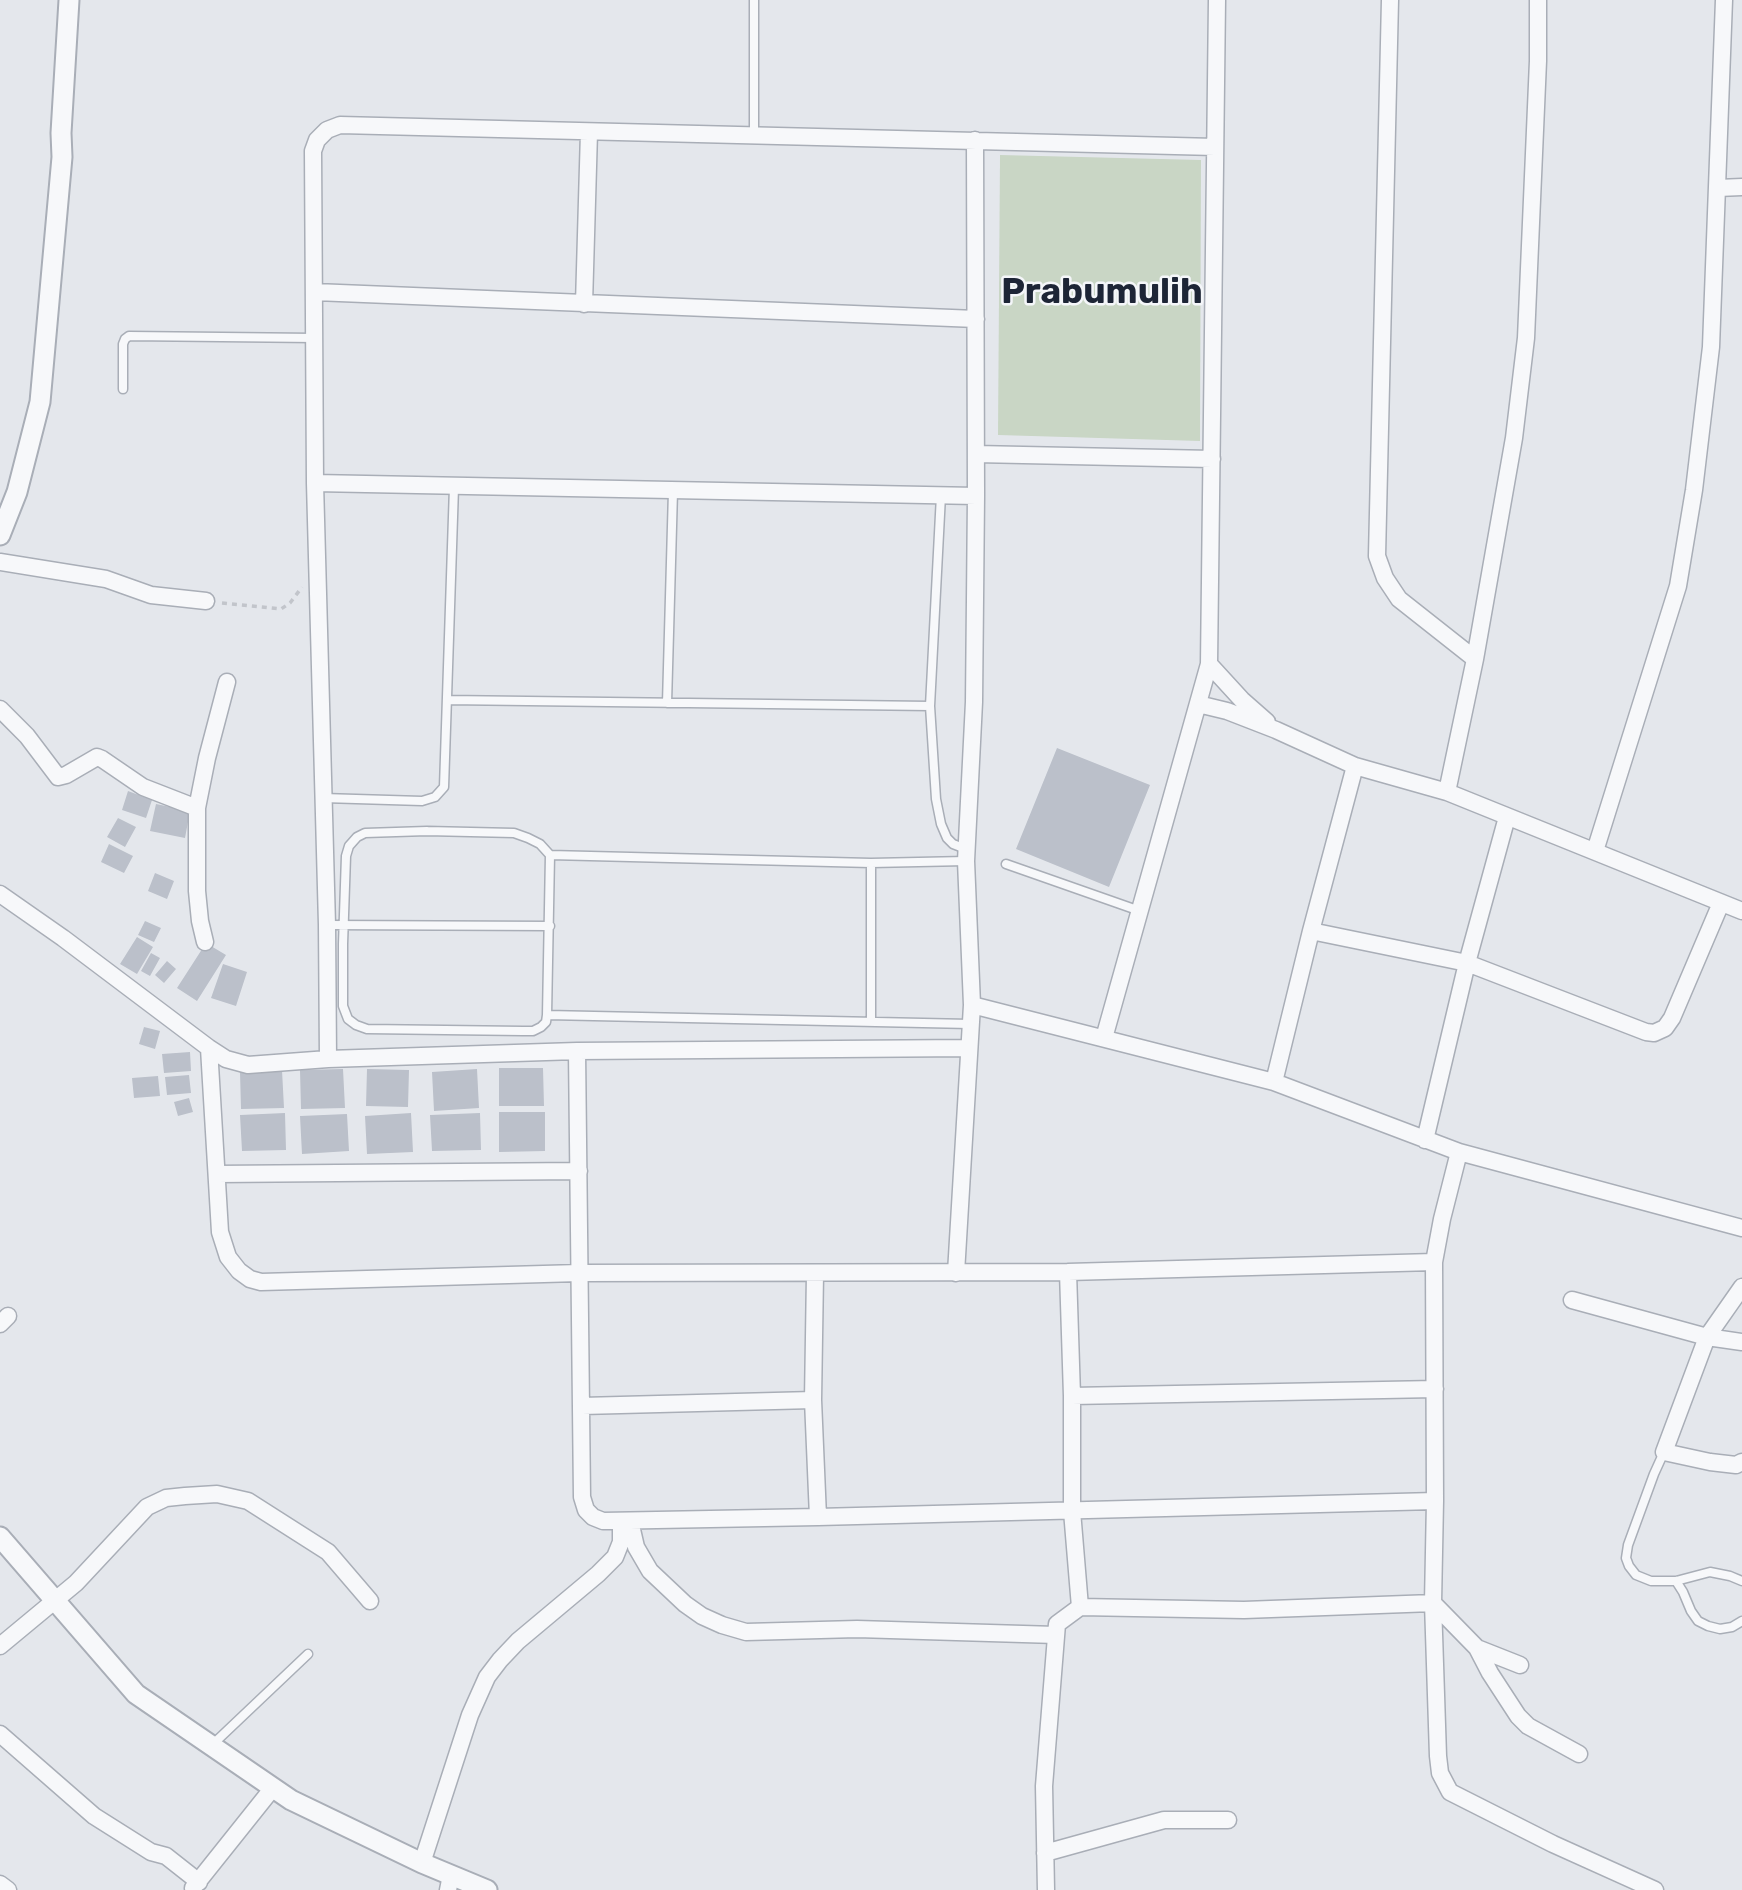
<!DOCTYPE html>
<style>
body{margin:0}
canvas{display:block;background:#e4e7ec}
</style>
<canvas width="1742" height="1890"></canvas>
<script>
const ctx = document.querySelector('canvas').getContext('2d');
ctx.lineJoin = 'round';
function paint(path, color) { ctx.fillStyle = color; ctx.fill(path, 'evenodd'); }
const toPath = rows => new Path2D(rows.map(r => 'M' + r).join(''));
function strokePath(path, color, width, dash) { ctx.strokeStyle = color; ctx.lineWidth = width; ctx.lineCap = dash ? 'butt' : 'round'; ctx.setLineDash(dash || []); ctx.stroke(path); }
function write(font, color, halo, rows, align = 'center') {
  ctx.font = font + ' Rubik,sans-serif'; ctx.lineWidth = 5; ctx.setLineDash([]); ctx.textBaseline = 'middle'; ctx.strokeStyle = halo; ctx.fillStyle = color; for (const [text, x, y, turn = 0] of rows) {
    ctx.save(); ctx.translate(x, y); ctx.rotate((+turn || 0) * Math.PI / 180); ctx.textAlign = isNaN(turn) ? turn : align; if (halo) ctx.strokeText(text, 0, 0); ctx.fillText(text, 0, 0); ctx.restore();
  }
}
paint(toPath([
 [1000,155,1201,160,1200,441,998,435]
]), '#c9d6c5');
paint(toPath([
 [1057,748,1150,785,1109,887,1016,849],
 [128,791,152,800,146,818,122,810],
 [156,804,190,811,185,838,150,831],
 [118,818,136,827,125,847,107,837],
 [109,844,133,856,124,873,101,862],
 [155,873,174,881,167,899,148,891],
 [145,921,161,928,154,942,138,935],
 [137,937,153,947,137,974,120,964],
 [206,943,226,955,197,1001,177,988],
 [151,953,160,958,150,976,141,971],
 [167,961,176,969,164,983,155,975],
 [223,964,247,972,236,1006,211,998],
 [144,1027,160,1031,155,1049,139,1044],
 [190,1052,191,1071,164,1073,162,1054],
 [499,1068,543,1068,544,1106,499,1106],
 [343,1069,345,1108,301,1109,300,1070],
 [367,1069,409,1070,408,1107,366,1106],
 [477,1069,479,1108,434,1111,432,1072],
 [282,1070,284,1108,241,1109,240,1072],
 [189,1075,191,1093,167,1095,165,1077],
 [158,1076,160,1096,134,1098,132,1078],
 [189,1098,193,1112,178,1116,174,1102],
 [499,1112,545,1112,545,1151,499,1152],
 [285,1113,286,1150,242,1151,240,1115],
 [411,1113,413,1152,367,1154,365,1116],
 [480,1113,481,1150,432,1151,430,1115],
 [347,1114,349,1151,302,1154,300,1116]
]), '#bbc0ca');
const service = toPath([
 [754,0,754,135],
 [123,389,123,344,125,339,129,336,315,338],
 [941,495,930,706,936,799,941,824,947,838,953,844,966,849],
 [447,700,930,706],
 [667,703,673,491],
 [323,798,422,801,435,797,444,787,454,487],
 [427,831,514,833,528,838,540,844,550,855,547,1015,546,1022,541,1027,533,1031,523,1031,367,1029,356,1025,348,1019,343,1006,343,944,346,856,349,846,357,837,365,833,427,831],
 [550,855,871,863,966,861],
 [871,863,871,1022],
 [1006,864,1140,911],
 [327,925,550,926],
 [547,1015,970,1024],
 [1664,1452,1654,1474,1628,1545,1626,1558,1629,1566,1636,1575,1651,1581,1676,1581,1710,1572,1730,1576,1742,1581],
 [1676,1581,1683,1592,1691,1611,1698,1621,1708,1626,1720,1629,1732,1627,1742,1621],
 [211,1746,308,1654]
]);
const minor = toPath([
 [1390,0,1377,556,1385,578,1399,599,1475,659],
 [1718,188,1742,187],
 [315,292,976,319],
 [584,304,589,132],
 [976,454,1212,459],
 [315,483,976,496],
 [0,562,106,579,151,595,206,601],
 [1209,664,1242,700,1267,722],
 [1198,704,1227,711,1276,730,1355,766,1447,792,1742,911],
 [0,709,27,736,58,777,66,775,97,757,102,759,143,787,197,808,207,758,227,682],
 [1447,792,1475,659,1514,438,1526,338,1538,61,1538,0],
 [197,808,197,891,200,921,205,942],
 [1595,851,1678,586,1694,490,1711,347,1724,0],
 [0,894,63,938,209,1048,226,1059,248,1065,328,1059,577,1051,969,1048],
 [1311,931,1467,963,1646,1032,1654,1033,1665,1028,1672,1018,1721,903],
 [972,1005,1274,1082,1459,1152,1742,1228],
 [1104,1038,1209,664,1217,0],
 [209,1048,220,1232,228,1257,239,1271,250,1279,261,1282,579,1273,1068,1272,1434,1262],
 [577,1051,582,1497,586,1510,593,1517,603,1521,818,1517,1435,1501],
 [328,1059,327,925,315,483,313,151,317,140,327,130,340,125,1215,147],
 [1274,1082,1311,931,1355,766],
 [1425,1140,1467,963,1507,817],
 [1459,1152,1442,1219,1434,1262,1435,1501,1433,1603,1438,1756,1440,1773,1450,1792,1553,1844,1655,1890],
 [217,1174,579,1171],
 [1068,1272,1072,1396,1072,1511,1080,1607],
 [956,1273,972,1005,966,861,974,702,976,496,975,140],
 [815,1274,813,1400,818,1517],
 [1572,1300,1707,1337,1742,1287],
 [0,1324,8,1316],
 [1742,1342,1707,1337,1664,1452,1710,1462,1736,1465,1742,1462],
 [1072,1396,1435,1389],
 [582,1406,813,1400],
 [630,1521,636,1547,650,1571,685,1604,702,1616,722,1625,746,1632,857,1629,1056,1635],
 [0,1646,76,1583,147,1507,166,1498,185,1496,217,1494,248,1501,328,1552,370,1601],
 [1477,1648,1490,1673,1518,1716,1528,1726,1579,1754],
 [0,1734,94,1816,151,1852,166,1856,199,1882],
 [1045,1853,1164,1820,1228,1820],
 [422,1863,470,1715,487,1677,500,1660,518,1641,598,1574,615,1557,621,1542,621,1521],
 [0,1884,8,1890],
 [193,1888,272,1789],
 [448,1890,451,1875],
 [1046,1890,1044,1786,1057,1624,1080,1607,1244,1610,1433,1603,1477,1648,1520,1665]
]);
const tertiary = toPath([
 [0,535,17,492,40,402,62,157,61,133,69,0],
 [0,1537,136,1694,291,1800,422,1863,487,1890]
]);
strokePath(service, '#a9aeb7', 11);
strokePath(minor, '#a9aeb7', 19);
strokePath(tertiary, '#a9aeb7', 23);
strokePath(toPath([
 [222,603,281,609,290,603,302,587]
]), '#c2c5cb', 3.5, [5, 5]);
strokePath(service, '#f7f8fa', 8);
strokePath(minor, '#f7f8fa', 16);
strokePath(tertiary, '#f7f8fa', 19);
write('bold 35px', '#1d2536', '#f4f6f9', [
 ["Prabumulih",1102,293]
]);
</script>
